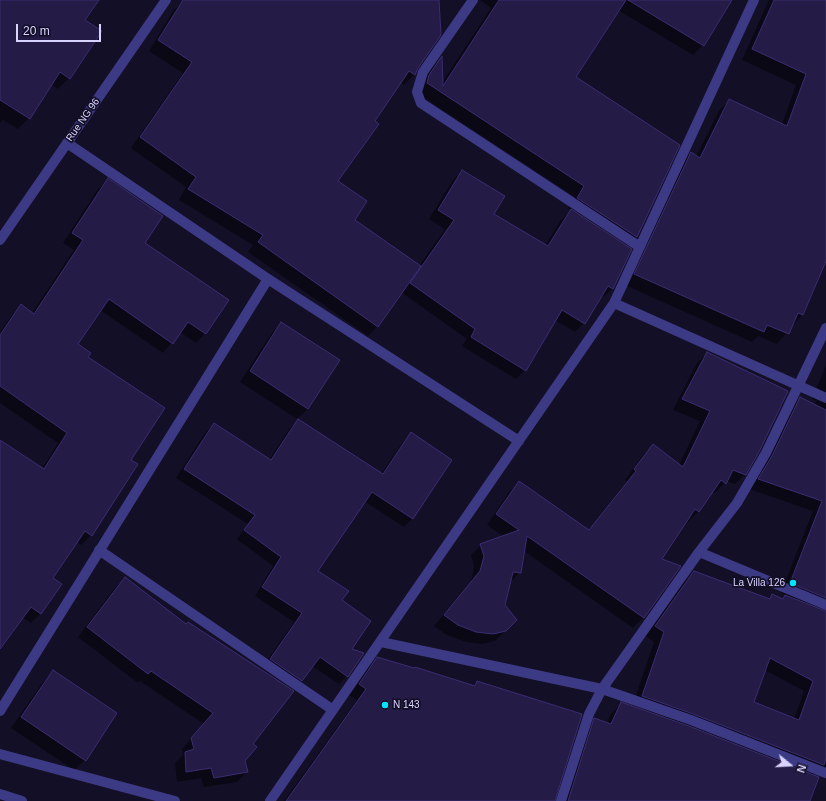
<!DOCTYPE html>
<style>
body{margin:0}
#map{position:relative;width:826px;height:801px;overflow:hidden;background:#130f26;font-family:Helvetica,sans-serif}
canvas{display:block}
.north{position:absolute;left:770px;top:745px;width:40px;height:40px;-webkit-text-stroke:3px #130f26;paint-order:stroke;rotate:108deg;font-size:11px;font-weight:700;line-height:16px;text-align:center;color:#d9d4ff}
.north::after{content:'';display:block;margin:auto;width:14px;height:18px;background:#d9d4ff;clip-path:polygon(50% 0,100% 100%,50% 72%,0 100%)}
.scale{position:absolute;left:16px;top:24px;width:85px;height:18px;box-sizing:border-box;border:2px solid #d9d4ff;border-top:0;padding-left:5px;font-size:12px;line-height:14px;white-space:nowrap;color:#d9d4ff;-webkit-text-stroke:3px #130f26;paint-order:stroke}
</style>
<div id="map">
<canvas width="826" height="801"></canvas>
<div class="north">N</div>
<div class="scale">20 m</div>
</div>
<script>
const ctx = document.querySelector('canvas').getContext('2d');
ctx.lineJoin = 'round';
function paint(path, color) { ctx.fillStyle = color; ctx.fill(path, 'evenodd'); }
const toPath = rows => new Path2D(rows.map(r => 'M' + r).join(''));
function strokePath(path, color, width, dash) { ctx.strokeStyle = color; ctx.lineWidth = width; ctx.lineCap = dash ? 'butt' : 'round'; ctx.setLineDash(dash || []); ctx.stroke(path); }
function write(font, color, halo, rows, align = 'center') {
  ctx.font = font + ' Helvetica,sans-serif'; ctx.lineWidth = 3.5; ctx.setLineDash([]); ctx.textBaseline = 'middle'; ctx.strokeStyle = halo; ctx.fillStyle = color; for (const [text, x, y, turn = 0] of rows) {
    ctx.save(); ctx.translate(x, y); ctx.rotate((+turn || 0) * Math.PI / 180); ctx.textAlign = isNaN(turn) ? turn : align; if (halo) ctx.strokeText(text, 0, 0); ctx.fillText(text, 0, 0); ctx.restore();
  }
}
paint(toPath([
 [0,0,97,0,84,20,69,78,58,89,51,84,29,118,18,129,3,120,0,123],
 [184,0,438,0,414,75,404,85,400,82,337,181,353,220,419,266,445,229,429,219,453,180,462,171,493,214,545,246,561,220,571,210,568,208,575,197,417,93,419,86,432,68,441,59,442,83,491,8,480,0,731,0,703,45,693,55,618,10,574,77,679,145,636,237,626,247,613,288,603,297,601,296,584,323,575,332,555,320,525,370,516,379,462,346,467,339,401,292,378,326,368,336,248,252,253,245,179,200,186,187,131,148,183,73,149,51,174,10],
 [769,0,826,0,826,259,802,315,777,344,758,336,752,342,625,285,680,164,691,154,696,157,719,111,729,100,782,124,796,85,742,60],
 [108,180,144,243,205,333,196,343,180,332,163,353,100,310,77,344,87,358,130,460,91,535,81,545,77,542,52,579,41,613,31,623,22,617,0,648,0,441,42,469,58,443,0,403,0,332,12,315,21,306,32,313,74,250,63,243,98,189],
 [281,323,308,409,297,419,240,382,271,334],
 [707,353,745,474,735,484,726,481,715,493,712,491,698,512,688,522,686,520,661,559,680,566,643,618,633,628,524,551,520,572,510,582,504,606,506,630,495,641,482,644,466,642,447,635,434,626,471,582,474,567,471,555,481,545,504,537,487,525,509,492,520,482,588,531,627,481,625,480,643,455,653,445,679,465,700,421,673,410,697,363],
 [826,365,826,776,816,772,812,776,809,801,562,801,585,730,595,719,607,723,611,714,621,704,632,707,654,642,646,636,684,582,694,572,768,599,772,595,782,599,786,595,781,593,813,511,749,489,791,408,800,398,813,404,817,401,812,399],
 [765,670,804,691,794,719,753,703],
 [298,420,381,474,403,442,411,433,451,460,412,519,404,527,364,501,317,571,341,601,350,650,347,676,339,684,312,666,293,688,262,668,294,622,255,596,273,566,237,539,248,524,176,478,205,433,214,424,269,460,290,428],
 [125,578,252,744,244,761,247,772,237,782,204,787,201,778,177,782,175,763,183,755,182,749,204,724,140,681,138,683,78,637,115,588],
 [378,658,472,686,477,682,554,801,284,801,357,700,349,695,367,668],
 [53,671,85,760,74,770,11,728,43,682]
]), '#0007');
const building = toPath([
 [0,0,99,0,85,20,102,31,70,79,60,72,30,119,0,100,0,0],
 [183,0,439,0,441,35,418,68,415,75,409,71,375,121,379,124,338,181,367,201,355,220,421,266,378,327,258,242,263,235,188,189,196,177,140,137,192,62,158,40,183,0],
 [499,0,626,0,576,77,680,145,637,237,577,198,584,186,427,83,429,75,442,56,443,86,499,0],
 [628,0,732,0,704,46,628,0],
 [774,0,826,0,826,261,803,315,798,313,789,334,767,325,764,332,634,274,691,152,700,158,729,99,787,126,806,74,752,49,774,0],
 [462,170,505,196,494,214,548,246,571,209,632,249,613,289,608,286,585,324,562,310,526,371,471,337,475,329,410,283,454,220,438,210,462,170],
 [108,178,163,216,145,243,229,300,206,334,188,322,173,344,109,299,78,344,91,353,88,357,165,408,131,460,138,464,92,536,85,531,53,578,62,584,41,614,31,607,0,649,0,440,44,469,67,433,0,386,0,335,21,304,34,314,83,240,72,233,108,178],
 [281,322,340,360,308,409,250,371,281,322],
 [707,352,788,391,760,450,746,475,733,470,726,484,721,480,699,512,695,509,662,559,681,566,644,618,527,536,521,573,513,572,505,605,517,620,506,631,493,634,476,632,458,625,444,615,480,571,484,556,480,544,519,530,496,514,519,481,589,530,636,471,634,469,653,444,683,467,710,411,682,399,707,352],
 [800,397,826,410,826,598,790,583,822,501,758,479,772,456,800,397],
 [298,419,383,474,411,432,452,460,413,519,372,492,318,571,349,591,342,600,371,621,352,649,364,653,348,677,320,657,302,681,270,659,302,613,262,587,281,557,244,530,255,515,184,469,214,423,271,460,298,419],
 [694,571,770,599,772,594,783,599,785,595,826,611,826,759,824,765,693,714,642,696,664,632,655,626,694,571],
 [770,658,813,681,799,720,754,702,770,658],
 [125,577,186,624,188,622,294,691,253,744,257,747,245,761,248,772,214,778,211,768,186,772,185,752,194,749,191,738,213,713,151,671,148,674,87,627,125,577],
 [377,657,414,668,415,667,475,686,477,681,582,714,555,801,286,801,366,689,359,684,377,657],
 [53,670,117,713,86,761,21,717,53,670],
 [621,702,689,726,819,777,810,801,568,801,594,718,611,724,621,702]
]);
paint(building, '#241b47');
strokePath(building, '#3b2d73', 1);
strokePath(toPath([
 [473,0,423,72,417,92,421,103,640,247],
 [67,143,268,279,519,441],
 [614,303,826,398],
 [99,550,333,710],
 [699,552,826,605],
 [381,642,602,689,691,720,826,773],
 [0,711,268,279],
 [0,754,175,801],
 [0,794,22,801],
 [270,801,614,303,754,0],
 [561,801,589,714,602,689,699,552,737,503,766,453,826,328]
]), '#3d3a85', 10);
strokePath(toPath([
 [0,240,166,0]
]), '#3d3a85', 10);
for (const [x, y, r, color] of [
 [793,583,4,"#00e5ff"],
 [385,705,4,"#00e5ff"]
]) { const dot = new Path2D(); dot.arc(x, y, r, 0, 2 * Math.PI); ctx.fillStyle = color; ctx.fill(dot); strokePath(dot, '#130f26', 1.5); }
write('10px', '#d9d4ff', '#130f26', [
 ["Rue NG 96",83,120,-55]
]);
write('10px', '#d9d4ff', '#130f26', [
 ["La Villa 126",785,583],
 ["N 143",393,705,"left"]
], 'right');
</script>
